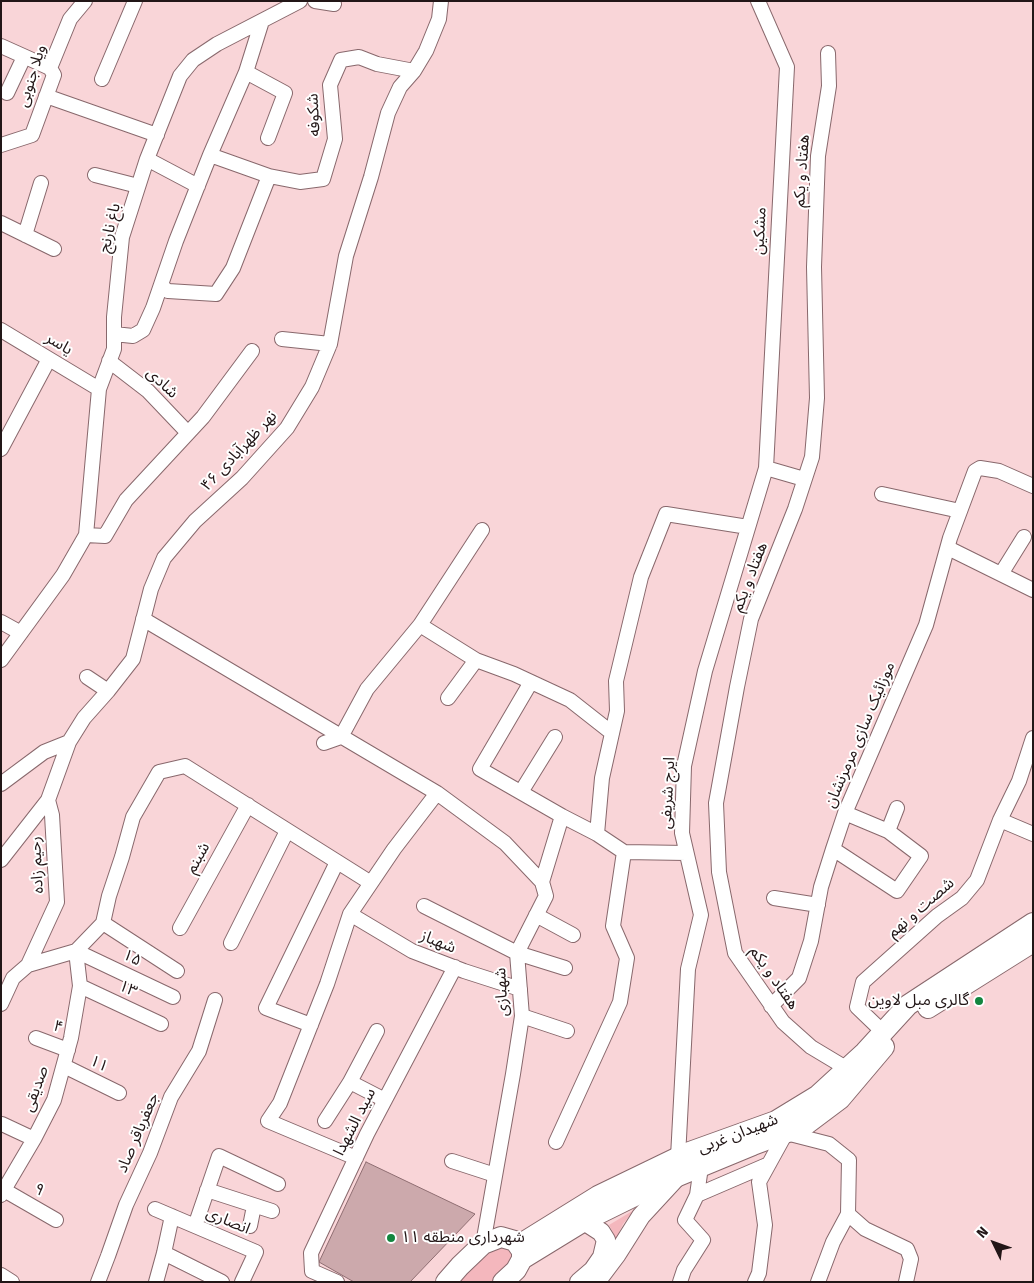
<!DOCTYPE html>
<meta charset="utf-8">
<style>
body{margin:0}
#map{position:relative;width:1034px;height:1283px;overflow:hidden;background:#f9d5d8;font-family:"Fira Sans",sans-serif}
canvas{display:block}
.frame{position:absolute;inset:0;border:2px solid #221617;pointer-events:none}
.north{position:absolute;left:969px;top:1218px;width:50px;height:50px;-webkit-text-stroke:4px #fff;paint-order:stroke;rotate:312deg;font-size:14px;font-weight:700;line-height:20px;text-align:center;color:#221617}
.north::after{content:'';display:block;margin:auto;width:18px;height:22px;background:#221617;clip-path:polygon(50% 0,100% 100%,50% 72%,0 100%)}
</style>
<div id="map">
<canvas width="1034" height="1283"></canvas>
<div class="frame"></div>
<div class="north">N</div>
</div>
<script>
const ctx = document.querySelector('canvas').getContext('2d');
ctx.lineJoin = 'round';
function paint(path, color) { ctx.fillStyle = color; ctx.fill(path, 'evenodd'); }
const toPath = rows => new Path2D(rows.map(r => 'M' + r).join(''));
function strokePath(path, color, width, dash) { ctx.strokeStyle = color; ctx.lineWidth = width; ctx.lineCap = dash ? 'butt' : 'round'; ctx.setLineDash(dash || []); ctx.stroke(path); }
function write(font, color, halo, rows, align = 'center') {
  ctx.font = font + ' "Fira Sans","Noto Sans Arabic",sans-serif'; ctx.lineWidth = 4; ctx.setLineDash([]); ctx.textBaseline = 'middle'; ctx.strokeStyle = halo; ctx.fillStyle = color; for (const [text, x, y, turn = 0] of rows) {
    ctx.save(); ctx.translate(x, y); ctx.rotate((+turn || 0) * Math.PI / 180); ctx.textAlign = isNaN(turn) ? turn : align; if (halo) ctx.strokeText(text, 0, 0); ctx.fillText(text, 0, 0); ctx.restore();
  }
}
paint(toPath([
 [634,1210,623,1224,613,1245,614,1234,609,1225],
 [491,1247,513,1248,514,1260,492,1282,454,1282]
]), '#f4b7bd');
const building = toPath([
 [366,1162,475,1214,410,1282,354,1282,319,1262,366,1162]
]);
paint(building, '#cca9ac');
strokePath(building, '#8e6d71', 1);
const minor = toPath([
 [315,1,334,4],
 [1,46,50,68],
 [828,53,829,86,818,156,814,267,817,398,812,457,795,509,751,619,737,687,716,803,719,872,735,953,783,1022,811,1047,846,1068],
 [246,72,285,93,268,138],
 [102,79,135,1],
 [7,93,24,57],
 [46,96,157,135],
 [1,145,32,135,54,75,50,68,70,19,85,1],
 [210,155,269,176],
 [147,159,198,186],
 [95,175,138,186],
 [1,223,54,249],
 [25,235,41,183],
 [161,286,168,291,216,294,233,268,269,176,300,182,323,179,335,139,330,85,341,60,359,57,377,64,414,71],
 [1,330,99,389],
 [114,334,133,336,143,330,153,308,176,241,210,155,246,72,262,21],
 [282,339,330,344],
 [109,361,148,391,188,433],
 [1,449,49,359],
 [766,468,804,479],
 [882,494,960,511],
 [86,535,105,536,126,500,203,417,252,351],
 [948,548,1033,590],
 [1001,574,1024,537],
 [143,619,437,793,505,843,542,882,546,896,517,953,522,1016,513,1074,483,1244],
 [1,622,21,633],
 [420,625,476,660,514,674,570,700,612,733],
 [1,660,63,575,86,535,99,389,114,349,114,317,122,237,147,159,180,76,193,60,217,44,300,1],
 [87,677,108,691],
 [531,682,480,769,562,816,597,834,624,852,613,926,627,958,620,1002,556,1142],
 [448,698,476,660],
 [324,743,341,737,367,689,420,625,482,530],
 [1,784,44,752,69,742],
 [521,792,555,737],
 [1000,820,1033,834],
 [888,831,897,808],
 [597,834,602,778,617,711,616,681,641,577,666,514,748,527],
 [833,849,897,891,921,856,888,831,845,813],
 [624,852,686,853],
 [1,860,48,800,69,742,84,718,108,691,133,659,151,589,164,558,195,521,242,478,287,428,312,387,330,344,346,256,371,177,388,113,400,87,414,71,426,51,439,19,441,1],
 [542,882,562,816],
 [774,898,818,905],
 [424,906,517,953,565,968],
 [350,914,412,951,464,971,520,989],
 [536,915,573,935],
 [103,923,177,971],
 [180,928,248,805],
 [231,943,287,831],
 [76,951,173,997],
 [28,965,76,951,103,923,109,896,122,857,133,817,159,772,185,766,371,883],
 [80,986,161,1024],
 [1,1004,13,978,28,965,57,902,52,815,48,800],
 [771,1006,799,978,811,941,821,887,833,849,845,813,926,625,950,538,975,471,980,468,999,471,1033,486],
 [522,1016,567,1031],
 [311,1025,266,1008,337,862],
 [883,1032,857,1007,863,982,937,916,962,898,977,880,1000,820,1019,781,1033,738],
 [36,1038,68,1050],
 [64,1066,119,1093],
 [350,1082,385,1100],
 [325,1121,350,1082,377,1031],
 [2,1124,34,1139],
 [678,1157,688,969,701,915,682,833,684,766,705,671,766,468,787,67,758,1],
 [356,1158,268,1121,280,1103,327,984,350,914,394,849,437,793],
 [452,1161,495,1175],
 [4,1190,56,1220],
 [207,1190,272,1211],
 [1,1195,34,1139,54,1100,71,1038,80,986,76,951],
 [697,1195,769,1164],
 [155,1209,256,1252,242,1282],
 [195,1226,219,1156,278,1184],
 [250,1226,254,1206],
 [164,1253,222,1282],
 [1,1275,12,1282],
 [98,1282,108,1256,126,1205,150,1153,171,1097,199,1051,215,1000],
 [156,1282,164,1253,172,1216],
 [337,1282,312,1271,311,1253,367,1134,455,967],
 [680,1282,684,1270,703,1240,685,1220,697,1195,701,1167],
 [755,1282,759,1273,765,1225,759,1182,786,1133,829,1144,849,1160,848,1214,865,1229,907,1249,911,1259,906,1282],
 [818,1282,833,1242,848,1214]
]);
const tertiary = toPath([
 [579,1282,593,1270,602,1257,606,1240,601,1232,584,1221],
 [596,1282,617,1254,641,1216,677,1177]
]);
const secondary = toPath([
 [928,1008,1033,942],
 [519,1245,598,1196,687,1153,776,1121,817,1096,865,1052,908,1005,1033,923],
 [522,1259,584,1221,661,1183,753,1145,804,1126,840,1099,884,1047],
 [446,1282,460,1266,483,1244,501,1237,515,1241,522,1251,522,1259,516,1270,503,1282]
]);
strokePath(minor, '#88686c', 16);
strokePath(tertiary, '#88686c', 20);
strokePath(secondary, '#88686c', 22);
strokePath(minor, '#fff', 14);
strokePath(tertiary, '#fff', 18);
strokePath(secondary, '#fff', 20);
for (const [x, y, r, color] of [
 [979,1001,5,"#13863f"],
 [391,1238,5,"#13863f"]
]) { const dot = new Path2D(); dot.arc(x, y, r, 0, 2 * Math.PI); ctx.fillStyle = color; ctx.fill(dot); strokePath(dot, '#fff', 2); }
write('16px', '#221617', '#fff', [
 ["ویلا جنوبی",32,76,-73],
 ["شکوفه",314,115,-93],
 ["هفتاد و یکم",802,171,-86],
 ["باغ نارنج",110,228,-77],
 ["مشکین",760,231,-87],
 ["یاسر",59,344,31],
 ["شادی",162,383,43],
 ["نهر ظهرآبادی ۴۶",239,451,-47],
 ["هفتاد و یکم",750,577,-69],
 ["موزائیک سازی مرمرنشان",860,735,-67],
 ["ایرج شریفی",668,793,-87],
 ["شبنم",198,858,-61],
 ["رحیم زاده",37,865,-93],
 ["شصت و نهم",921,908,-41],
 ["شهباز",438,942,22],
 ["۱۵",132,958,26],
 ["هفتاد و یکم",774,978,55],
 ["۱۳",128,989,25],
 ["شهبازی",502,992,-93],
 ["۴",58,1027,20],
 ["۱۱",99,1064,26],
 ["صدیقی",36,1089,-70],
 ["سید الشهدا",355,1122,-63],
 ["جعفرباقر صاد",138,1133,-67],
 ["شهیدان غربی",738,1134,-21],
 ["۹",39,1190,30],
 ["انصاری",228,1221,23]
]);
write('16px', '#221617', '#fff', [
 ["گالری مبل لاوین",969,1001],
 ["شهرداری منطقه ۱۱",401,1238,"left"]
], 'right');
</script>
